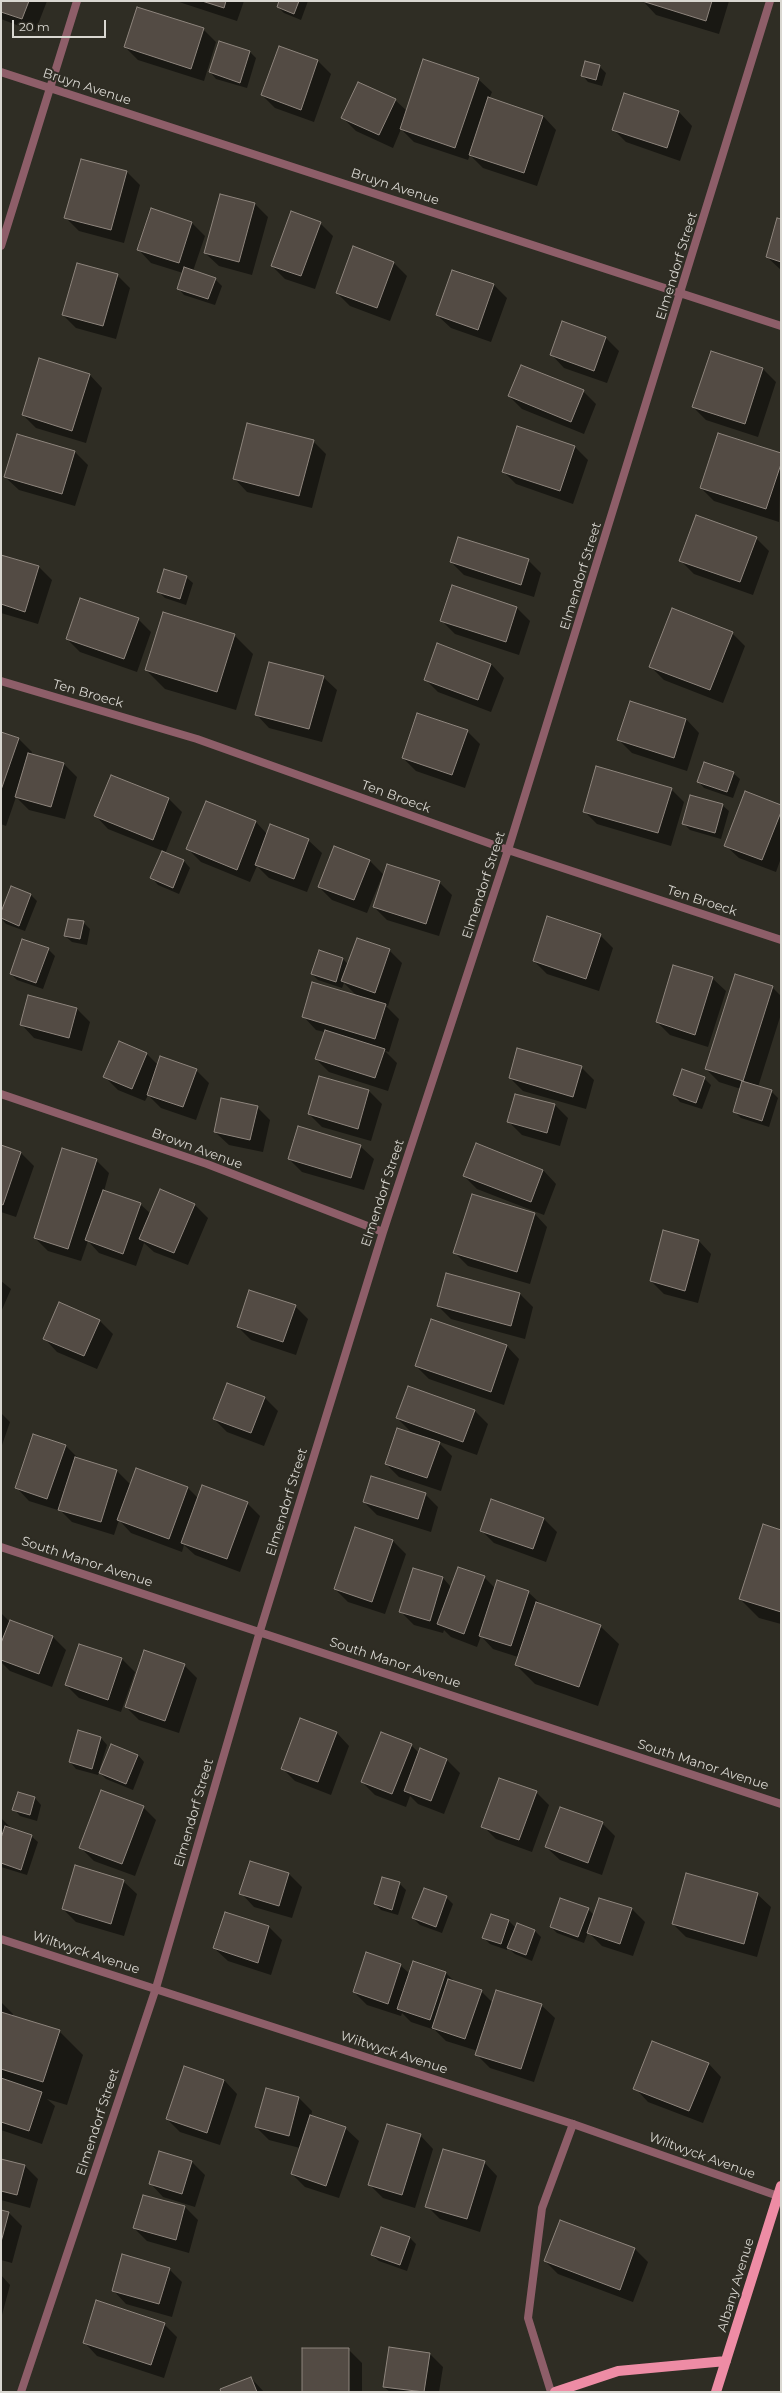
<!DOCTYPE html>
<style>
body{margin:0}
#map{position:relative;width:782px;height:2393px;overflow:hidden;background:#2f2d24;font-family:Montserrat,sans-serif}
canvas{display:block}
.frame{position:absolute;inset:0;border:2px solid #d9d7d1;pointer-events:none}
.scale{position:absolute;left:12px;top:20px;width:94px;height:18px;box-sizing:border-box;border:2px solid #d9d7d1;border-top:0;padding-left:5px;font-size:12px;line-height:14px;white-space:nowrap;color:#d9d7d1;-webkit-text-stroke:3px #2f2d24;paint-order:stroke}
</style>
<div id="map">
<canvas width="782" height="2393"></canvas>
<div class="frame"></div>
<div class="scale">20 m</div>
</div>
<script>
const ctx = document.querySelector('canvas').getContext('2d');
ctx.lineJoin = 'round';
function paint(path, color) { ctx.fillStyle = color; ctx.fill(path, 'evenodd'); }
const toPath = rows => new Path2D(rows.map(r => 'M' + r).join(''));
function strokePath(path, color, width, dash) { ctx.strokeStyle = color; ctx.lineWidth = width; ctx.lineCap = dash ? 'butt' : 'round'; ctx.setLineDash(dash || []); ctx.stroke(path); }
function write(font, color, halo, rows, align = 'center') {
  ctx.font = font + ' Montserrat,sans-serif'; ctx.lineWidth = 4; ctx.setLineDash([]); ctx.textBaseline = 'middle'; ctx.strokeStyle = halo; ctx.fillStyle = color; for (const [text, x, y, turn = 0] of rows) {
    ctx.save(); ctx.translate(x, y); ctx.rotate((+turn || 0) * Math.PI / 180); ctx.textAlign = isNaN(turn) ? turn : align; if (halo) ctx.strokeText(text, 0, 0); ctx.fillText(text, 0, 0); ctx.restore();
  }
}
paint(toPath([
 [1,1,47,1,35,32,1,19],
 [176,1,244,1,237,21],
 [280,1,308,1,301,20,284,13,278,7],
 [643,1,729,1,719,34,656,15],
 [203,29,216,42,204,81,138,60,125,47],
 [219,42,250,52,256,58,247,88,216,79,210,72],
 [279,47,318,61,331,74,314,122,275,108,262,95],
 [599,66,606,73,602,86,588,82,582,75],
 [478,79,492,92,489,99,543,116,556,130,537,186,483,168,470,155,468,160,414,142,401,129,393,148,356,131,343,118,359,83,395,100,407,111],
 [625,95,679,112,692,126,680,161,626,142,613,129],
 [127,172,140,185,124,243,79,231,66,218],
 [255,204,268,217,252,275,219,266,205,253],
 [151,209,192,223,205,236,193,271,215,279,222,286,215,305,184,295,178,288,183,273,151,263,138,249],
 [781,220,781,270,767,257],
 [320,223,333,236,315,289,285,279,272,266],
 [353,248,394,263,407,276,390,321,350,306,337,293],
 [453,271,494,285,507,298,491,342,451,328,437,315],
 [117,275,130,288,116,339,76,328,63,315],
 [563,322,606,338,619,351,607,383,564,368,551,354],
 [711,352,763,369,776,382,758,437,706,420,693,407],
 [89,374,102,388,86,443,36,428,23,415],
 [583,391,596,404,584,434,522,409,509,396],
 [518,428,575,447,588,460,573,504,516,484,503,471],
 [313,441,326,454,312,508,247,492,234,478],
 [75,452,88,465,75,506,19,490,5,477],
 [781,454,779,522,714,501,701,488],
 [756,538,769,551,753,595,694,574,680,560],
 [1,556,39,567,52,580,38,624,1,613],
 [528,560,541,573,534,597,464,575,451,562],
 [186,577,193,583,186,605,165,598,158,591],
 [517,608,530,621,519,655,455,634,442,621],
 [138,619,151,632,137,672,80,652,67,639],
 [732,633,745,646,723,703,664,680,650,666],
 [234,635,253,654,236,710,165,689,146,670],
 [438,645,491,664,504,678,491,712,438,692,425,679],
 [323,677,337,690,322,742,269,728,256,714],
 [686,719,699,733,687,771,632,753,619,740],
 [467,731,480,744,465,788,416,771,403,758],
 [1,733,19,739,32,752,31,755,64,764,77,777,65,819,29,810,16,797,6,826,1,824],
 [733,773,740,779,733,798,704,788,698,781],
 [671,789,684,802,671,846,597,824,584,811],
 [169,799,182,812,165,854,184,861,190,868,179,894,158,885,152,878,163,851,108,829,95,815],
 [206,802,256,822,267,834,308,840,322,853,307,892,269,878,257,866,250,882,201,862,188,849],
 [722,805,729,811,721,839,690,830,683,823],
 [781,806,781,858,776,872,739,858,725,845],
 [369,860,383,874,367,913,332,900,319,887],
 [439,882,452,895,439,936,387,920,374,907],
 [31,895,37,901,25,931,6,924,1,918,1,915],
 [83,922,90,929,87,945,72,942,65,936],
 [600,935,613,948,599,991,547,974,534,961],
 [48,949,55,956,43,989,17,980,11,974],
 [389,950,402,963,388,1006,384,1004,399,1019,389,1052,385,1051,397,1063,388,1091,329,1072,316,1059,325,1032,316,1030,303,1016,358,997,344,983,342,988,318,980,312,974,343,959,348,964],
 [712,978,726,991,708,1047,670,1035,657,1022],
 [772,987,781,996,781,1014,758,1087,771,1091,778,1098,769,1127,741,1118,734,1111,741,1089,719,1082,706,1069],
 [29,996,77,1009,90,1022,82,1051,34,1038,21,1024],
 [119,1042,147,1054,158,1065,196,1070,209,1083,196,1120,161,1108,148,1095,145,1101,118,1090,104,1076],
 [581,1067,594,1080,586,1109,523,1091,510,1078],
 [704,1078,711,1085,702,1109,680,1102,674,1095],
 [369,1091,382,1104,371,1141,322,1127,309,1114],
 [516,1095,555,1105,568,1118,560,1146,522,1135,508,1121],
 [257,1107,270,1120,263,1152,229,1145,215,1132],
 [1,1146,21,1153,34,1166,16,1217,1,1212],
 [360,1146,374,1159,364,1190,302,1172,289,1159],
 [96,1160,109,1173,104,1191,140,1204,151,1214,194,1204,208,1218,188,1265,154,1252,144,1243,136,1266,99,1253,88,1241,81,1261,48,1251,35,1238],
 [543,1170,556,1184,544,1215,477,1189,464,1176],
 [534,1213,547,1227,530,1284,468,1266,455,1253],
 [698,1240,711,1254,698,1303,664,1294,651,1281],
 [1,1281,11,1289,1,1312],
 [520,1294,533,1307,525,1339,451,1319,438,1306],
 [295,1306,308,1319,296,1355,251,1340,238,1327],
 [99,1320,113,1334,97,1369,57,1352,44,1338],
 [506,1345,519,1359,504,1405,429,1379,416,1366],
 [265,1398,278,1411,264,1446,227,1432,214,1419],
 [475,1411,488,1424,477,1455,437,1441,452,1456,441,1491,399,1477,386,1464,413,1434,397,1418],
 [1,1413,10,1422,1,1448],
 [65,1445,79,1459,117,1471,131,1485,187,1487,198,1498,247,1503,260,1516,240,1572,195,1555,184,1545,182,1552,131,1533,119,1520,114,1535,72,1522,61,1511,29,1501,16,1487],
 [425,1494,438,1507,431,1532,377,1515,364,1502],
 [492,1501,544,1519,557,1532,546,1562,494,1543,481,1530],
 [356,1528,393,1541,406,1554,385,1614,348,1602,335,1589],
 [781,1531,781,1624,759,1618,740,1599],
 [414,1569,443,1578,451,1587,484,1577,495,1588,528,1592,542,1605,600,1626,619,1644,598,1706,535,1684,516,1665,518,1657,493,1649,481,1636,477,1647,451,1637,444,1630,443,1633,414,1625,401,1612],
 [1,1613,10,1622,53,1637,66,1650,52,1687,10,1671,1,1662],
 [122,1659,135,1672,121,1712,79,1698,66,1685],
 [184,1665,197,1678,179,1733,139,1720,126,1707],
 [79,1731,101,1738,107,1745,100,1768,138,1755,144,1762,133,1790,106,1779,99,1772,98,1775,76,1769,70,1762],
 [336,1732,349,1746,331,1795,295,1781,282,1768],
 [411,1745,419,1753,446,1759,460,1773,444,1814,418,1804,410,1796,406,1807,375,1795,362,1782],
 [536,1792,549,1805,532,1852,496,1839,483,1826],
 [18,1793,35,1798,41,1805,37,1821,20,1816,14,1809],
 [143,1807,156,1820,135,1876,94,1861,80,1847],
 [1,1818,12,1829,31,1836,38,1842,27,1875,1,1867],
 [602,1823,615,1836,602,1875,560,1860,546,1847],
 [251,1862,289,1874,302,1887,292,1918,254,1907,241,1893],
 [123,1881,137,1894,124,1936,76,1922,63,1909],
 [399,1883,406,1890,398,1915,381,1910,375,1904],
 [757,1894,771,1907,757,1957,686,1937,673,1924],
 [446,1897,453,1904,442,1933,420,1925,413,1918],
 [600,1899,632,1909,645,1922,633,1956,602,1946,588,1932,584,1943,557,1933,551,1927,588,1909,594,1915],
 [491,1915,509,1921,516,1928,517,1924,535,1931,541,1937,532,1961,515,1954,508,1948,507,1950,490,1944,483,1937],
 [269,1927,282,1940,271,1975,228,1961,214,1948],
 [400,1965,410,1974,445,1972,456,1983,481,1991,493,2003,541,2005,555,2018,534,2082,490,2068,477,2055,478,2051,446,2041,435,2030,411,2022,402,2013,401,2016,367,2005,354,1992],
 [1,2002,13,2014,12,2016,59,2031,83,2055,67,2105,47,2099,55,2106,42,2144,1,2130],
 [708,2063,721,2077,703,2123,648,2102,635,2088],
 [224,2080,237,2094,220,2145,180,2132,167,2119],
 [299,2098,312,2111,311,2116,345,2128,359,2141,339,2198,305,2187,292,2174,300,2148,269,2140,256,2127],
 [420,2135,433,2149,415,2208,383,2198,370,2185],
 [159,2152,192,2162,205,2175,195,2207,163,2197,150,2183],
 [1,2160,25,2166,38,2179,30,2208,1,2200],
 [484,2162,497,2176,480,2232,440,2219,427,2206],
 [143,2196,185,2207,198,2220,189,2253,147,2241,134,2228],
 [1,2211,9,2213,22,2226,12,2263,1,2260],
 [560,2222,635,2249,648,2262,633,2302,558,2274,545,2261],
 [409,2237,416,2244,407,2271,379,2261,372,2255],
 [169,2269,182,2282,172,2317,126,2304,113,2290],
 [1,2275,10,2285,2,2315,1,2314],
 [164,2324,177,2337,164,2378,97,2356,84,2342],
 [348,2349,362,2363,362,2392,303,2392],
 [430,2354,443,2367,439,2392,390,2392,384,2387],
 [251,2378,264,2392,222,2392]
]), '#0007');
const building = toPath([
 [1,1,29,1,22,19,1,12,1,1],
 [202,1,226,1,224,8,202,1],
 [279,1,299,1,294,14,277,7,279,1],
 [642,1,712,1,706,21,642,1],
 [137,7,204,28,191,69,124,47,137,7],
 [219,41,250,51,240,83,209,72,219,41],
 [279,46,318,60,301,110,261,95,279,46],
 [423,59,479,78,455,148,400,129,423,59],
 [585,61,600,65,596,80,581,76,585,61],
 [358,82,396,99,379,135,341,118,358,82],
 [624,93,679,111,667,148,612,130,624,93],
 [488,97,543,116,524,173,469,155,488,97],
 [81,159,127,171,111,230,64,218,81,159],
 [220,194,255,203,239,262,204,253,220,194],
 [151,208,192,222,179,263,137,250,151,208],
 [291,211,321,222,301,276,271,266,291,211],
 [777,218,781,219,781,262,766,257,777,218],
 [353,246,394,262,377,308,336,293,353,246],
 [77,263,118,274,103,326,62,315,77,263],
 [184,267,216,278,208,299,177,289,184,267],
 [452,270,494,284,478,330,436,315,452,270],
 [562,321,606,337,594,371,550,355,562,321],
 [711,351,763,368,745,424,692,407,711,351],
 [39,358,90,374,72,431,22,415,39,358],
 [521,365,584,390,571,422,508,396,521,365],
 [247,423,314,440,299,496,233,479,247,423],
 [517,426,575,446,560,491,502,472,517,426],
 [718,433,781,453,781,464,766,509,700,488,718,433],
 [17,434,75,451,62,494,4,477,17,434],
 [696,515,757,537,740,582,679,561,696,515],
 [458,537,529,559,521,585,450,562,458,537],
 [1,555,39,566,25,612,1,604,1,555],
 [164,569,187,576,180,599,157,592,164,569],
 [452,585,517,607,506,642,440,621,452,585],
 [80,598,139,618,124,659,66,639,80,598],
 [672,608,733,632,710,690,649,667,672,608],
 [163,612,235,634,217,692,145,670,163,612],
 [437,643,491,664,478,700,424,680,437,643],
 [269,662,324,676,309,729,255,715,269,662],
 [630,701,686,719,674,758,617,740,630,701],
 [417,713,468,730,452,775,402,758,417,713],
 [1,732,19,738,1,790,1,732],
 [28,753,64,763,51,807,15,797,28,753],
 [704,762,734,772,727,792,697,782,704,762],
 [596,766,672,788,658,833,583,812,596,766],
 [111,775,169,798,153,840,94,816,111,775],
 [745,791,781,805,781,812,762,860,724,846,745,791],
 [690,795,723,804,715,833,682,824,690,795],
 [206,801,256,821,237,870,186,849,206,801],
 [270,824,309,839,294,879,255,865,270,824],
 [334,846,370,860,354,900,318,887,334,846],
 [162,851,184,860,173,888,150,878,162,851],
 [387,864,440,881,426,924,373,907,387,864],
 [11,886,31,894,19,926,1,918,1,912,11,886],
 [547,916,601,934,586,979,533,961,547,916],
 [68,919,84,921,80,939,64,936,68,919],
 [357,938,390,949,375,993,341,981,357,938],
 [22,939,49,948,36,983,10,974,22,939],
 [319,950,343,958,336,982,311,974,319,950],
 [673,965,713,977,695,1035,656,1022,673,965],
 [735,974,773,986,743,1081,705,1069,735,974],
 [312,982,386,1004,375,1039,302,1017,312,982],
 [28,995,77,1008,69,1038,20,1025,28,995],
 [325,1030,385,1049,375,1078,315,1059,325,1030],
 [119,1041,147,1053,132,1089,103,1077,119,1041],
 [517,1048,582,1066,573,1097,509,1078,517,1048],
 [160,1056,197,1069,183,1107,147,1095,160,1056],
 [682,1069,705,1077,696,1103,673,1095,682,1069],
 [319,1076,369,1090,358,1129,308,1114,319,1076],
 [742,1081,772,1090,762,1121,733,1112,742,1081],
 [515,1094,555,1104,547,1133,507,1122,515,1094],
 [221,1098,258,1106,250,1140,214,1132,221,1098],
 [298,1126,361,1145,351,1178,288,1159,298,1126],
 [476,1143,543,1170,531,1202,463,1176,476,1143],
 [1,1145,21,1152,3,1205,1,1204,1,1145],
 [62,1148,97,1159,68,1249,34,1238,62,1148],
 [160,1189,195,1204,174,1253,139,1239,160,1189],
 [103,1190,141,1203,123,1254,85,1240,103,1190],
 [472,1194,535,1213,517,1272,453,1253,472,1194],
 [663,1230,699,1240,685,1291,650,1281,663,1230],
 [446,1273,520,1293,511,1326,437,1306,446,1273],
 [249,1290,296,1305,283,1342,237,1327,249,1290],
 [59,1302,100,1320,84,1356,43,1339,59,1302],
 [431,1319,507,1345,491,1392,415,1366,431,1319],
 [227,1383,265,1397,251,1433,213,1419,227,1383],
 [408,1386,475,1410,463,1442,396,1418,408,1386],
 [397,1428,440,1442,427,1478,385,1464,397,1428],
 [33,1434,66,1445,47,1499,15,1488,33,1434],
 [75,1457,117,1470,101,1522,58,1510,75,1457],
 [136,1468,188,1487,169,1539,117,1520,136,1468],
 [371,1476,426,1493,418,1519,363,1502,371,1476],
 [202,1485,248,1502,227,1559,181,1543,202,1485],
 [491,1499,544,1518,533,1549,480,1531,491,1499],
 [763,1524,781,1530,781,1612,739,1599,763,1524],
 [355,1527,393,1540,372,1602,334,1589,355,1527],
 [458,1567,485,1576,464,1634,437,1624,458,1567],
 [413,1568,443,1577,430,1621,399,1612,413,1568],
 [497,1580,529,1591,511,1646,479,1636,497,1580],
 [536,1602,601,1625,579,1687,515,1665,536,1602],
 [10,1620,53,1636,39,1674,1,1660,1,1643,10,1620],
 [79,1644,122,1658,108,1700,65,1685,79,1644],
 [144,1650,185,1664,165,1721,125,1707,144,1650],
 [300,1718,337,1732,318,1782,281,1769,300,1718],
 [78,1730,101,1737,92,1769,69,1762,78,1730],
 [381,1732,412,1744,392,1794,361,1782,381,1732],
 [111,1744,138,1755,126,1784,99,1773,111,1744],
 [420,1748,447,1759,431,1801,404,1791,420,1748],
 [499,1778,537,1791,519,1840,481,1827,499,1778],
 [101,1790,144,1806,122,1864,79,1848,101,1790],
 [18,1792,35,1797,30,1815,12,1810,18,1792],
 [560,1807,603,1822,588,1863,545,1847,560,1807],
 [5,1826,32,1835,21,1870,1,1863,1,1838,5,1826],
 [250,1861,289,1873,279,1906,239,1894,250,1861],
 [75,1865,124,1880,111,1924,62,1909,75,1865],
 [686,1873,758,1893,744,1944,672,1924,686,1873],
 [382,1877,400,1882,392,1910,374,1904,382,1877],
 [424,1888,447,1896,436,1927,412,1918,424,1888],
 [560,1898,589,1908,578,1937,550,1927,560,1898],
 [599,1898,632,1908,620,1944,587,1933,599,1898],
 [225,1912,269,1926,258,1963,213,1948,225,1912],
 [491,1914,509,1920,501,1944,482,1938,491,1914],
 [517,1923,535,1930,526,1955,507,1948,517,1923],
 [366,1952,401,1964,388,2004,353,1992,366,1952],
 [413,1961,446,1972,430,2020,397,2009,413,1961],
 [448,1979,482,1990,465,2039,432,2028,448,1979],
 [496,1990,542,2004,521,2069,475,2055,496,1990],
 [1,2012,60,2030,43,2082,1,2069,1,2012],
 [652,2041,709,2063,689,2111,633,2089,652,2041],
 [184,2066,224,2080,207,2133,166,2119,184,2066],
 [1,2078,42,2092,29,2131,1,2122,1,2078],
 [266,2088,299,2097,289,2136,255,2127,266,2088],
 [310,2115,346,2127,326,2186,291,2174,310,2115],
 [387,2124,421,2134,402,2195,368,2185,387,2124],
 [443,2149,485,2161,467,2219,425,2207,443,2149],
 [159,2151,192,2161,182,2194,149,2184,159,2151],
 [1,2159,25,2165,17,2195,1,2191,1,2159],
 [143,2195,185,2206,176,2240,133,2228,143,2195],
 [1,2210,9,2212,1,2242,1,2210],
 [560,2220,635,2248,620,2290,544,2261,560,2220],
 [381,2227,410,2237,400,2265,371,2255,381,2227],
 [122,2254,170,2268,159,2304,112,2291,122,2254],
 [96,2300,165,2323,151,2365,83,2343,96,2300],
 [389,2347,430,2353,424,2392,383,2387,389,2347],
 [302,2348,349,2348,349,2392,302,2392,302,2348],
 [251,2377,257,2392,221,2392,220,2389,251,2377]
]);
paint(building, '#534b44');
strokePath(building, '#8e857d', 1);
strokePath(toPath([
 [551,2392,528,2318,542,2208,573,2124]
]), '#8e5e69', 8);
strokePath(toPath([
 [1,72,781,326],
 [1,246,77,1],
 [1,681,197,739,508,850,781,940],
 [1,1094,207,1164,383,1232],
 [1,1547,781,1804],
 [1,1939,573,2124,778,2196],
 [21,2392,156,1988,260,1631,383,1232,508,850,770,1]
]), '#8e5e69', 8);
strokePath(toPath([
 [555,2392,618,2371,726,2361],
 [716,2392,781,2186]
]), '#ee8ca5', 10);
write('13px', '#d9d7d1', '#2f2d24', [
 ["Bruyn Avenue",87,87,18],
 ["Bruyn Avenue",395,187,18],
 ["Elmendorf Street",677,266,-73],
 ["Elmendorf Street",581,576,-73],
 ["Ten Broeck",88,694,16],
 ["Ten Broeck",396,797,20],
 ["Elmendorf Street",484,885,-72],
 ["Ten Broeck",702,901,18],
 ["Brown Avenue",197,1149,20],
 ["Elmendorf Street",383,1193,-72],
 ["Elmendorf Street",287,1502,-73],
 ["South Manor Avenue",87,1562,18],
 ["South Manor Avenue",395,1663,18],
 ["South Manor Avenue",703,1765,18],
 ["Elmendorf Street",194,1813,-74],
 ["Wiltwyck Avenue",86,1953,18],
 ["Wiltwyck Avenue",394,2053,18],
 ["Elmendorf Street",98,2122,-72],
 ["Wiltwyck Avenue",702,2156,20],
 ["Albany Avenue",736,2285,-73]
]);
</script>
